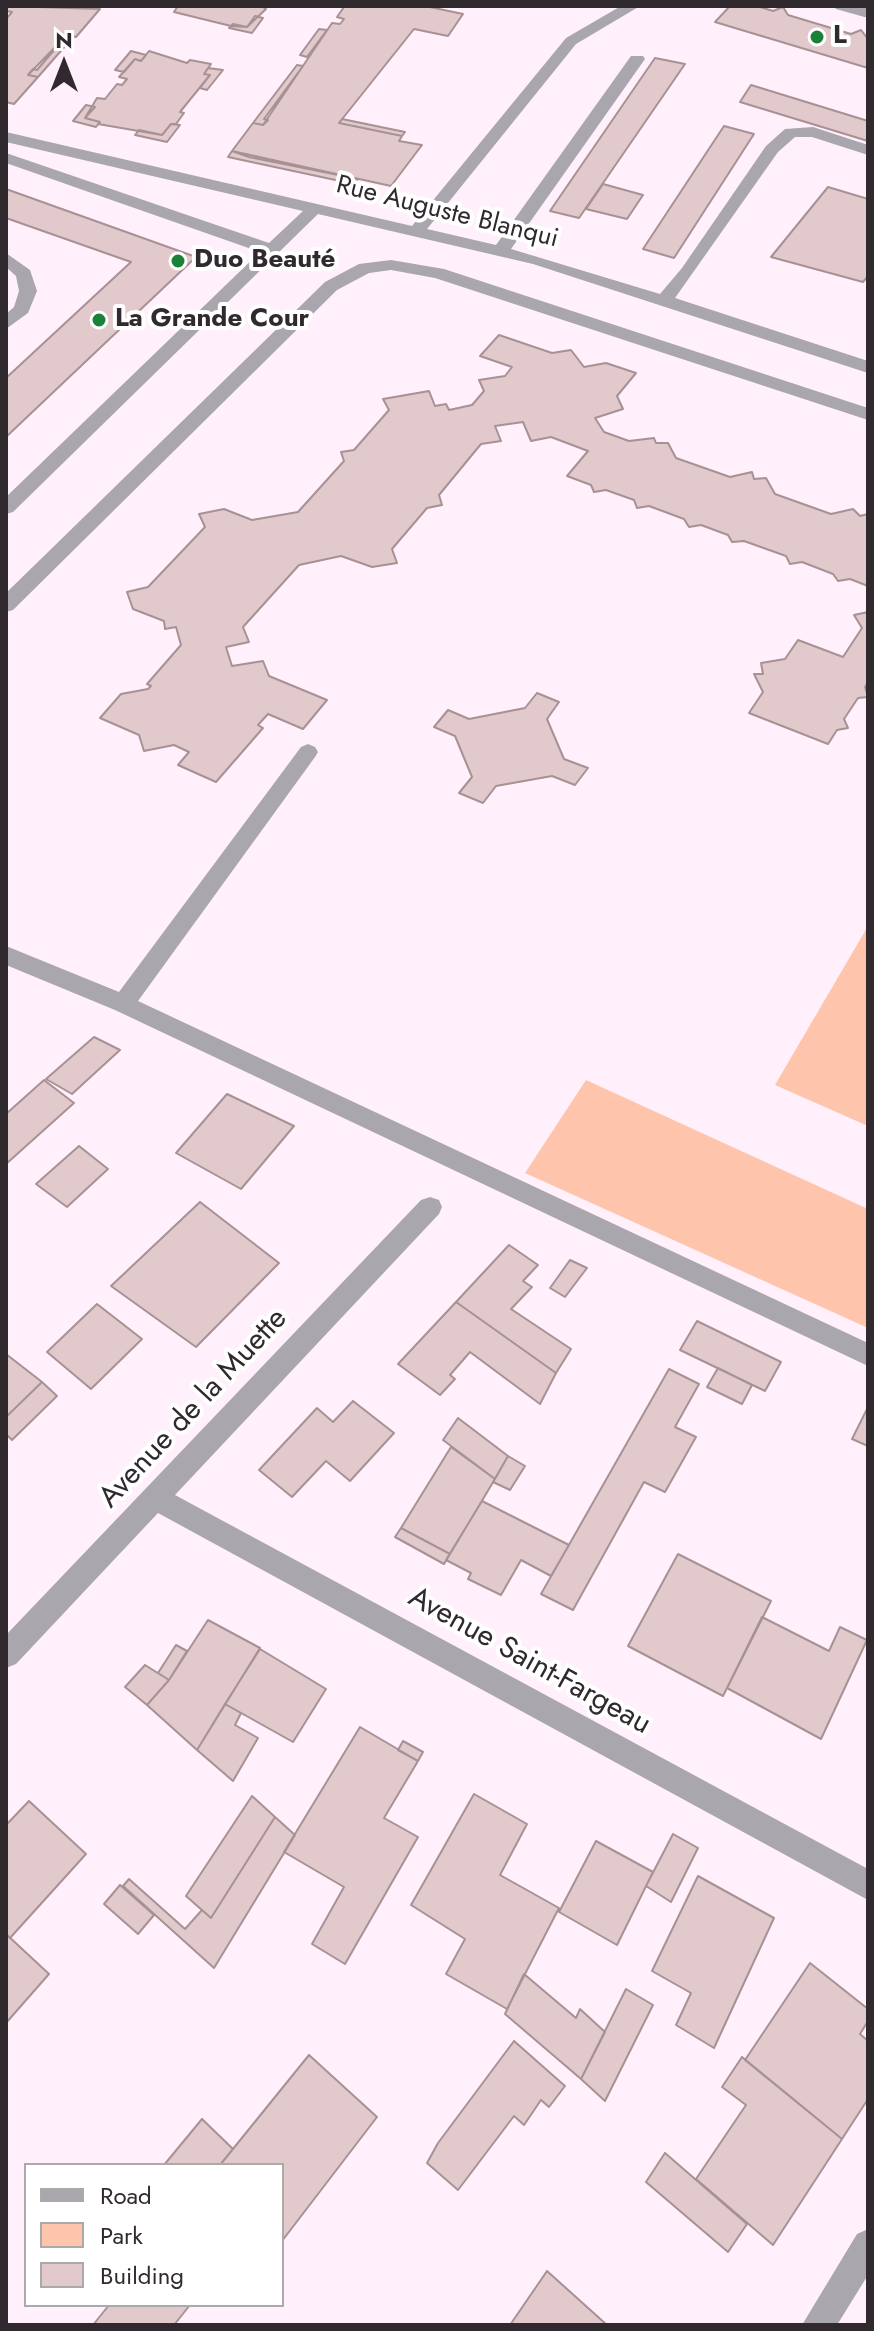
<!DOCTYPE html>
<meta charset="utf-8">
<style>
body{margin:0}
#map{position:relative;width:874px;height:2331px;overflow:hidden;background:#fff0fb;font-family:Jost,sans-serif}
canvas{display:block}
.frame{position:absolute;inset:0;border:8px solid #30292e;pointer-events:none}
.legend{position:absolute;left:24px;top:2163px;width:260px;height:144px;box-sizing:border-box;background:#fff;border:2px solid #aca9ab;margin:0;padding:10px 14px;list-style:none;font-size:24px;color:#30292e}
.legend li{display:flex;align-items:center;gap:16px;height:40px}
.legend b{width:40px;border:2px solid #aca9ab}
.north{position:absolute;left:24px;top:24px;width:80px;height:80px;-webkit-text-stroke:6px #fff;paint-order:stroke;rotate:0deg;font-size:22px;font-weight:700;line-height:32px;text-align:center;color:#30292e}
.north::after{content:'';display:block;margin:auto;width:28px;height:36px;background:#30292e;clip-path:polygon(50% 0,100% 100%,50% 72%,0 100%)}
</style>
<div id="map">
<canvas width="874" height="2331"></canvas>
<div class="frame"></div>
<ul class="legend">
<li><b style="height:10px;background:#a9a6ae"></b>Road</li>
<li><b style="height:22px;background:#fec5ac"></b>Park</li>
<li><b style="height:22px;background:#e1c9cc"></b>Building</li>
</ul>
<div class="north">N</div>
</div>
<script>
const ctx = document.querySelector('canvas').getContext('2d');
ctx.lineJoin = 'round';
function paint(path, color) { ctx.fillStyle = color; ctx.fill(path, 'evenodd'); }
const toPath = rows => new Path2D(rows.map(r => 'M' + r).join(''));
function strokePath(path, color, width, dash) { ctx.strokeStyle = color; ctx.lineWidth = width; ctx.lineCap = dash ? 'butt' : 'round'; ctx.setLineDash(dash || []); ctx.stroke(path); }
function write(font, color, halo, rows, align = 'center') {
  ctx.font = font + ' Jost,sans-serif'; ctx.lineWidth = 8; ctx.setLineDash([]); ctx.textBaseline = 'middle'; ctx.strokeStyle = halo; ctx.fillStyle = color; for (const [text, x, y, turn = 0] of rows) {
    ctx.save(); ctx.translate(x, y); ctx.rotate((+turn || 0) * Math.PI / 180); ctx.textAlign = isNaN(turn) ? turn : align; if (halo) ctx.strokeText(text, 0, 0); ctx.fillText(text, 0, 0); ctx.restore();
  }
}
paint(toPath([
 [868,926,868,1126,775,1085],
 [586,1080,868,1209,868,1328,525,1173]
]), '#fec5ac');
const building = toPath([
 [6,6,100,9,76,37,67,35,37,70,33,69,28,75,38,77,14,104,6,102,6,19,12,12,6,11,6,6],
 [178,6,261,6,266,9,247,27,231,26,174,12,178,6],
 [425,6,463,14,448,36,414,29,339,123,402,136,399,141,422,145,391,186,232,151,253,123,263,125,332,23,340,24,344,19,337,17,344,7,340,6,425,6],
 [730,6,757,6,773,11,783,7,788,15,851,34,861,30,868,39,868,68,715,22,730,6],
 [255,16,263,18,252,33,229,28,233,24,247,27,255,16],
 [319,29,327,30,307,57,300,55,319,29],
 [67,35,74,36,38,77,28,75,67,35],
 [131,51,146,55,141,61,135,59,124,72,115,70,131,51],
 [149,51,187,63,190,60,211,64,204,74,210,75,180,112,184,113,176,124,171,124,162,135,98,124,100,122,85,118,97,98,105,99,117,84,122,85,127,79,119,77,135,59,141,61,149,51],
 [655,58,685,64,579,218,550,211,655,58],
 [297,65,303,66,264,119,268,120,263,125,253,123,297,65],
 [208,68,223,70,207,90,200,88,210,75,204,74,208,68],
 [751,85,868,121,868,141,740,102,751,85],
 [86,105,95,107,85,118,100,122,96,127,73,121,86,105],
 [342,119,405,132,402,136,339,123,342,119],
 [171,124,180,125,167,142,135,135,139,130,162,135,171,124],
 [724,126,754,134,674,258,643,249,724,126],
 [232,151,249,157,358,179,354,184,228,157,232,151],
 [603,184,643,195,627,219,586,209,603,184],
 [828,187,868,199,868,276,863,282,771,257,828,187],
 [6,189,196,257,6,437,6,378,131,262,6,218,6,189],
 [499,335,552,353,571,350,584,367,606,363,636,373,617,396,623,409,595,418,604,432,629,441,654,438,656,443,668,443,676,458,730,477,752,472,754,479,766,478,775,494,831,514,853,509,860,516,868,514,868,586,850,579,838,581,833,574,802,562,790,564,786,556,744,541,732,542,728,535,701,525,689,527,684,519,649,506,637,508,634,500,606,490,594,492,591,485,567,476,588,451,551,437,531,441,523,422,495,426,501,441,481,444,439,495,442,505,427,508,392,549,397,563,372,567,341,556,299,565,243,627,249,642,226,647,232,666,263,661,269,676,327,700,303,729,268,714,258,725,263,728,216,782,178,765,189,752,174,745,144,751,139,735,100,718,121,694,148,689,151,686,147,684,181,645,176,627,165,629,164,621,133,609,127,592,148,587,205,527,199,514,224,509,252,520,298,512,344,461,341,452,354,450,389,410,383,399,429,391,435,406,446,404,449,410,472,405,484,391,479,380,505,376,512,367,480,356,499,335],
 [868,612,868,682,865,687,868,697,858,698,844,719,848,728,837,730,828,744,749,713,763,692,754,674,763,674,761,663,785,659,798,640,843,657,862,628,854,615,868,612],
 [537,693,559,702,547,719,564,759,588,768,575,785,552,776,496,786,483,803,459,793,472,777,455,736,434,727,448,710,469,719,525,708,537,693],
 [94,1037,120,1050,72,1094,46,1079,94,1037],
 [44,1080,74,1103,6,1164,6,1114,44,1080],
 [227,1094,294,1126,241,1189,176,1153,227,1094],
 [79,1146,108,1169,67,1207,36,1184,79,1146],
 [200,1202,279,1263,196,1347,111,1286,200,1202],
 [509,1245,538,1265,523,1281,532,1287,511,1309,571,1349,556,1373,456,1302,509,1245],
 [570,1260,587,1268,565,1297,550,1288,570,1260],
 [456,1302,556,1373,540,1404,470,1352,450,1375,455,1379,440,1395,398,1364,456,1302],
 [97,1304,142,1339,91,1389,47,1352,97,1304],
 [697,1321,781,1362,765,1391,680,1350,697,1321],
 [6,1354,42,1382,6,1417,6,1354],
 [718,1368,752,1385,742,1404,707,1387,718,1368],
 [669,1369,699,1384,675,1427,696,1437,665,1492,644,1482,573,1610,541,1594,669,1369],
 [42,1382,57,1396,12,1440,6,1434,6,1417,42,1382],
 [353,1401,394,1433,350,1481,326,1461,292,1497,259,1470,317,1408,333,1422,353,1401],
 [868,1407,868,1446,852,1439,868,1407],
 [458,1418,508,1456,495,1479,443,1440,458,1418],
 [451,1447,495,1479,450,1554,401,1528,451,1447],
 [508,1456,525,1466,510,1490,493,1482,508,1456],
 [482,1501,569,1545,551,1576,521,1560,501,1595,468,1579,471,1573,446,1560,482,1501],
 [401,1528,450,1554,444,1564,395,1537,401,1528],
 [678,1554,771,1601,723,1696,628,1646,678,1554],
 [762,1617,829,1651,840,1627,867,1640,821,1739,727,1688,762,1617],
 [208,1620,260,1648,197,1750,147,1705,169,1680,208,1620],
 [176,1645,187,1651,169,1680,158,1673,176,1645],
 [260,1649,326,1689,293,1742,225,1704,260,1649],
 [145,1665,169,1680,147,1705,125,1687,145,1665],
 [225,1704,241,1713,235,1725,258,1738,233,1781,197,1750,225,1704],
 [360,1727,418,1761,384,1818,418,1837,345,1964,312,1944,344,1887,284,1852,360,1727],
 [403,1741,423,1752,418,1761,398,1750,403,1741],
 [474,1794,527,1824,500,1875,559,1908,507,2009,446,1974,465,1939,411,1905,474,1794],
 [252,1796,275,1817,211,1918,186,1896,252,1796],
 [29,1801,86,1854,10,1938,6,1934,6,1825,29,1801],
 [275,1817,295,1835,214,1968,123,1886,129,1879,185,1929,202,1910,211,1918,275,1817],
 [673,1834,698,1848,671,1902,646,1886,673,1834],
 [596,1841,653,1872,617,1945,559,1912,596,1841],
 [698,1876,774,1918,714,2048,676,2025,691,1993,652,1971,698,1876],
 [120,1885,154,1915,138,1934,104,1904,120,1885],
 [6,1934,49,1974,6,2023,6,1934],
 [810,1963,868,2009,868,2021,860,2034,868,2041,868,2099,842,2139,745,2060,810,1963],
 [524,1974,576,2018,580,2009,605,2032,581,2079,505,2014,524,1974],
 [626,1989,653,2005,605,2101,581,2079,626,1989],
 [514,2041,565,2086,549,2107,541,2100,524,2125,514,2116,458,2190,427,2163,438,2143,514,2041],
 [309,2055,377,2117,282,2241,282,2165,220,2165,309,2055],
 [742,2057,842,2139,773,2245,696,2179,746,2105,722,2087,742,2057],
 [202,2119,233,2149,220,2165,164,2165,202,2119],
 [665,2153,747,2224,728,2252,646,2182,665,2153],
 [547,2271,607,2325,510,2325,547,2271],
 [109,2305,190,2305,174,2325,93,2325,109,2305]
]);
paint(building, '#e1c9cc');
strokePath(building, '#a89194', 2);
paint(toPath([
 [621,6,640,6,576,44,427,229,496,245,631,56,643,56,645,59,511,249,660,294,682,268,766,146,785,129,813,127,868,145,868,155,812,137,795,137,778,152,675,298,868,361,868,373,533,264,318,214,13,512,6,514,6,497,260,252,6,163,6,153,269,243,303,211,6,142,6,132,412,226,566,38,621,6],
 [833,6,868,8,868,18,836,9,833,6],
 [6,253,30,270,37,291,28,313,6,329,6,314,14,307,19,291,16,276,6,267,6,253],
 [391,260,444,269,868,408,868,420,435,278,391,270,369,273,337,290,13,610,6,612,6,593,325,282,359,264,391,260],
 [308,744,315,747,318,752,315,757,138,1001,868,1343,868,1366,115,1010,6,965,6,946,119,992,301,747,308,744],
 [430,1197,439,1200,442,1207,439,1214,175,1495,868,1869,868,1900,158,1513,16,1664,6,1668,6,1635,421,1200,430,1197],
 [868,2229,868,2275,837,2325,802,2325,857,2234,868,2229]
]), '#a9a6ae');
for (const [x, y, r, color] of [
 [817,37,8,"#198238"],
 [178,261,8,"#198238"],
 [99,320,8,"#198238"]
]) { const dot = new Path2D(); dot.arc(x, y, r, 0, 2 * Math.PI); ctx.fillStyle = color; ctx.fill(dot); strokePath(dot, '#fff', 3); }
write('bold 26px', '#30292e', '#fff', [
 ["L",833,37],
 ["Duo Beauté",194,261],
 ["La Grande Cour",115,320]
], 'left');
write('26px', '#30292e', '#fff', [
 ["Rue Auguste Blanqui",447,213,14]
]);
write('30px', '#30292e', '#fff', [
 ["Avenue de la Muette",194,1409,-47],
 ["Avenue Saint-Fargeau",529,1662,29]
]);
</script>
